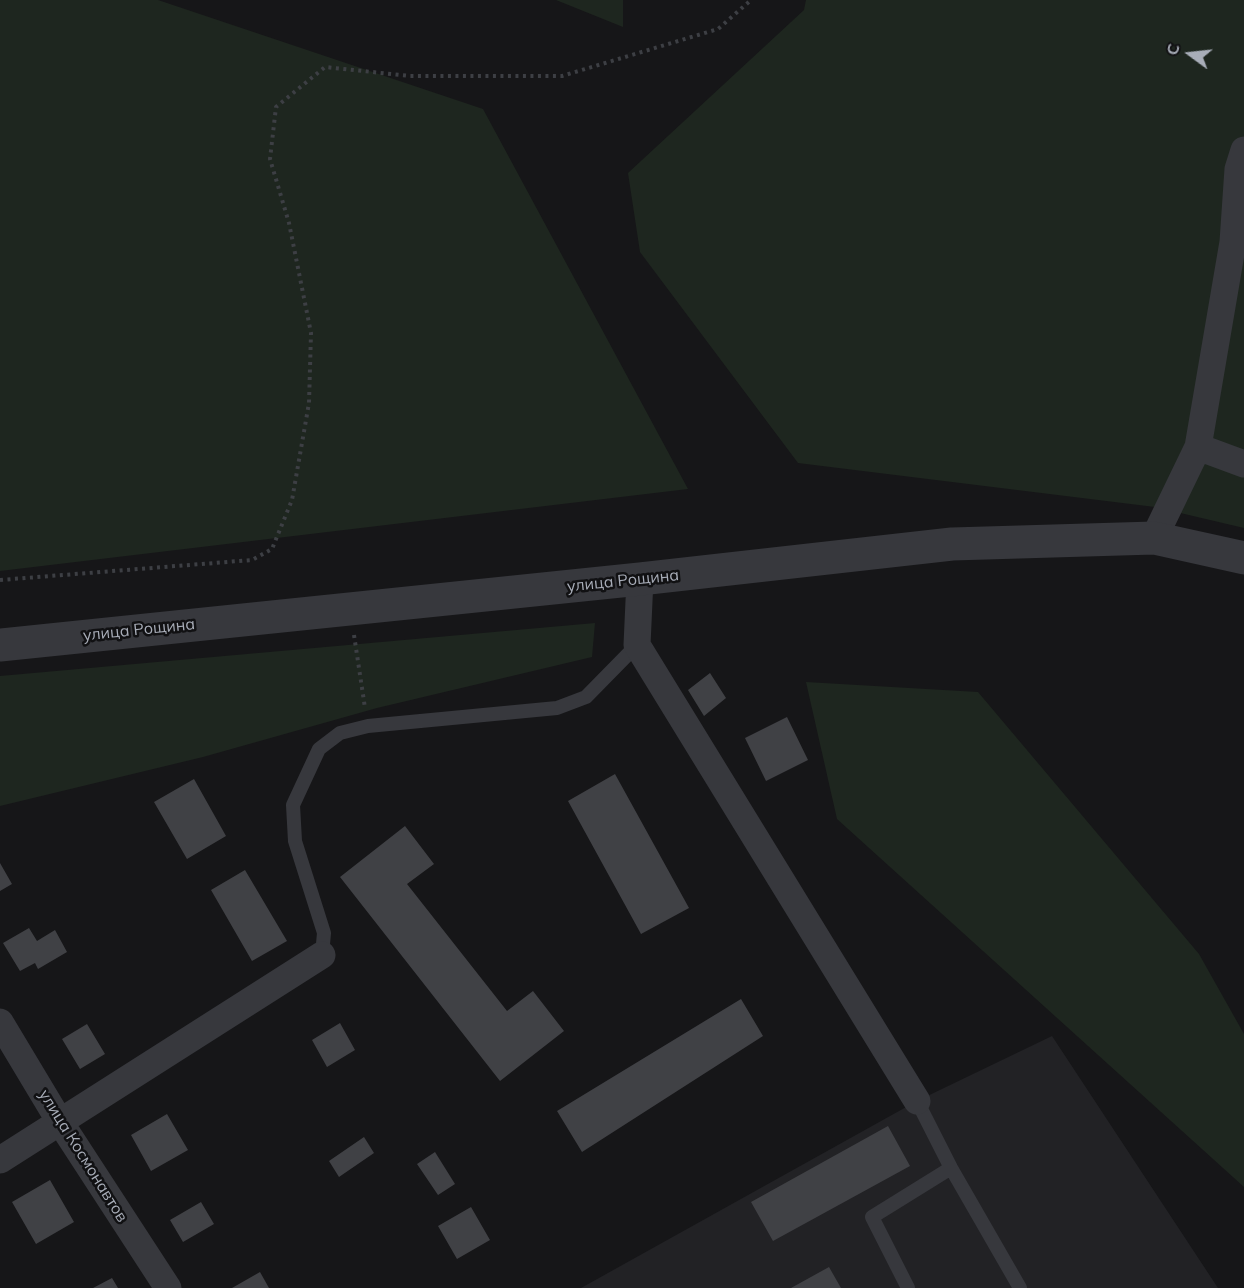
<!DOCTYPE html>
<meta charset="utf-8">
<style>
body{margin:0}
#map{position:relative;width:1244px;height:1288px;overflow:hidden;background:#161618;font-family:Mulish,sans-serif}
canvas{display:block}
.north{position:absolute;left:1160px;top:24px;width:60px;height:60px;-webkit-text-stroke:4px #111113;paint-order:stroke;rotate:285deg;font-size:16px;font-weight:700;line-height:24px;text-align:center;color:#a8adb8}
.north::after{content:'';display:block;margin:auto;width:21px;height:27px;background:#a8adb8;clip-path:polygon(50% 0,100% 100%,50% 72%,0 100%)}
</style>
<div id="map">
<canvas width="1244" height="1288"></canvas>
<div class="north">С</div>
</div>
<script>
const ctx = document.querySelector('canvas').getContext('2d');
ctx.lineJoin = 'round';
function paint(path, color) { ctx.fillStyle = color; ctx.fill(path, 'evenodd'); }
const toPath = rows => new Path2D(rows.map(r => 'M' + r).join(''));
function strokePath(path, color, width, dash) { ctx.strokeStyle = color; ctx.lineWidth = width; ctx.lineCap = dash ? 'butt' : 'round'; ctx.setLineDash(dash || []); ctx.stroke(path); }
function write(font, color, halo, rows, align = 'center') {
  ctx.font = font + ' Mulish,sans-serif'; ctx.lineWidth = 5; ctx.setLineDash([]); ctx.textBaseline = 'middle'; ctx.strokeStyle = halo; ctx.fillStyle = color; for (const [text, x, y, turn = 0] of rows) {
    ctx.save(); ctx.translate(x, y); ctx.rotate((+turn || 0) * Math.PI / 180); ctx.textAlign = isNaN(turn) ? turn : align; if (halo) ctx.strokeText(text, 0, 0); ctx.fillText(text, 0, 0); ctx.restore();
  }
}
paint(toPath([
 [1052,1036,1218,1288,581,1288,917,1101]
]), '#222225');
paint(toPath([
 [0,0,158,0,483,109,688,489,0,571],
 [556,0,623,0,623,27],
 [806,0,1244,0,1244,528,1155,507,798,463,640,252,628,173,804,10],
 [595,623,592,657,377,708,203,757,0,806,0,676],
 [806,682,978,692,1199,954,1244,1034,1244,1187,837,819]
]), '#1e261f');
paint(toPath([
 [710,673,726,698,704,716,688,690],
 [787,717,808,760,766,781,745,738],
 [615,774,689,908,641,934,568,801],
 [194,779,226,836,187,859,154,802],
 [405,826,434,864,407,884,507,1011,533,991,564,1031,500,1081,340,877],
 [0,863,12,884,0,891],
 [245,870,287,941,252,961,211,890],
 [29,928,37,941,55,930,67,952,38,969,35,963,20,971,3,943],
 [741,999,763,1036,582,1152,557,1111],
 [340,1023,355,1050,327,1067,312,1040],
 [87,1024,105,1054,80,1069,62,1039],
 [167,1114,188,1150,151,1171,131,1135],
 [888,1126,910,1166,773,1241,751,1202],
 [364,1137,374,1153,339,1177,329,1161],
 [435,1152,455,1184,438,1195,417,1164],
 [50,1180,74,1222,36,1244,12,1202],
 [201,1202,214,1224,183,1242,170,1220],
 [471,1207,490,1240,457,1259,438,1226],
 [829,1267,841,1288,791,1288],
 [260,1272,269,1288,232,1288],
 [112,1278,118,1288,93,1288]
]), '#404145');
strokePath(toPath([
 [0,580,252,560,272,549,292,500,309,403,311,333,289,223,270,159,276,107,325,67,410,76,562,76,718,29,751,0],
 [354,635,365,708]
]), '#3d3f44', 4, [3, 4.5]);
strokePath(toPath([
 [322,955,324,933,295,841,293,805,319,749,340,733,368,726,557,708,586,697,637,645],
 [917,1101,951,1168,1020,1288],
 [908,1288,872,1217,951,1168]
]), '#37383d', 14);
strokePath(toPath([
 [1244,150,1238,169,1233,242,1198,447,1244,464],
 [1154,538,1198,447],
 [640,579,637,645,917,1101],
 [0,1022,60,1122,168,1288],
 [0,1160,322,955]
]), '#37383d', 27);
strokePath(toPath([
 [0,645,640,579,952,544,1154,538,1244,558]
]), '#37383d', 33);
write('16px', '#a8adb8', '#111113', [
 ["улица Рощина",623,581,-6],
 ["улица Рощина",139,630,-6],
 ["улица Космонавтов",83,1156,58]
]);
</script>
